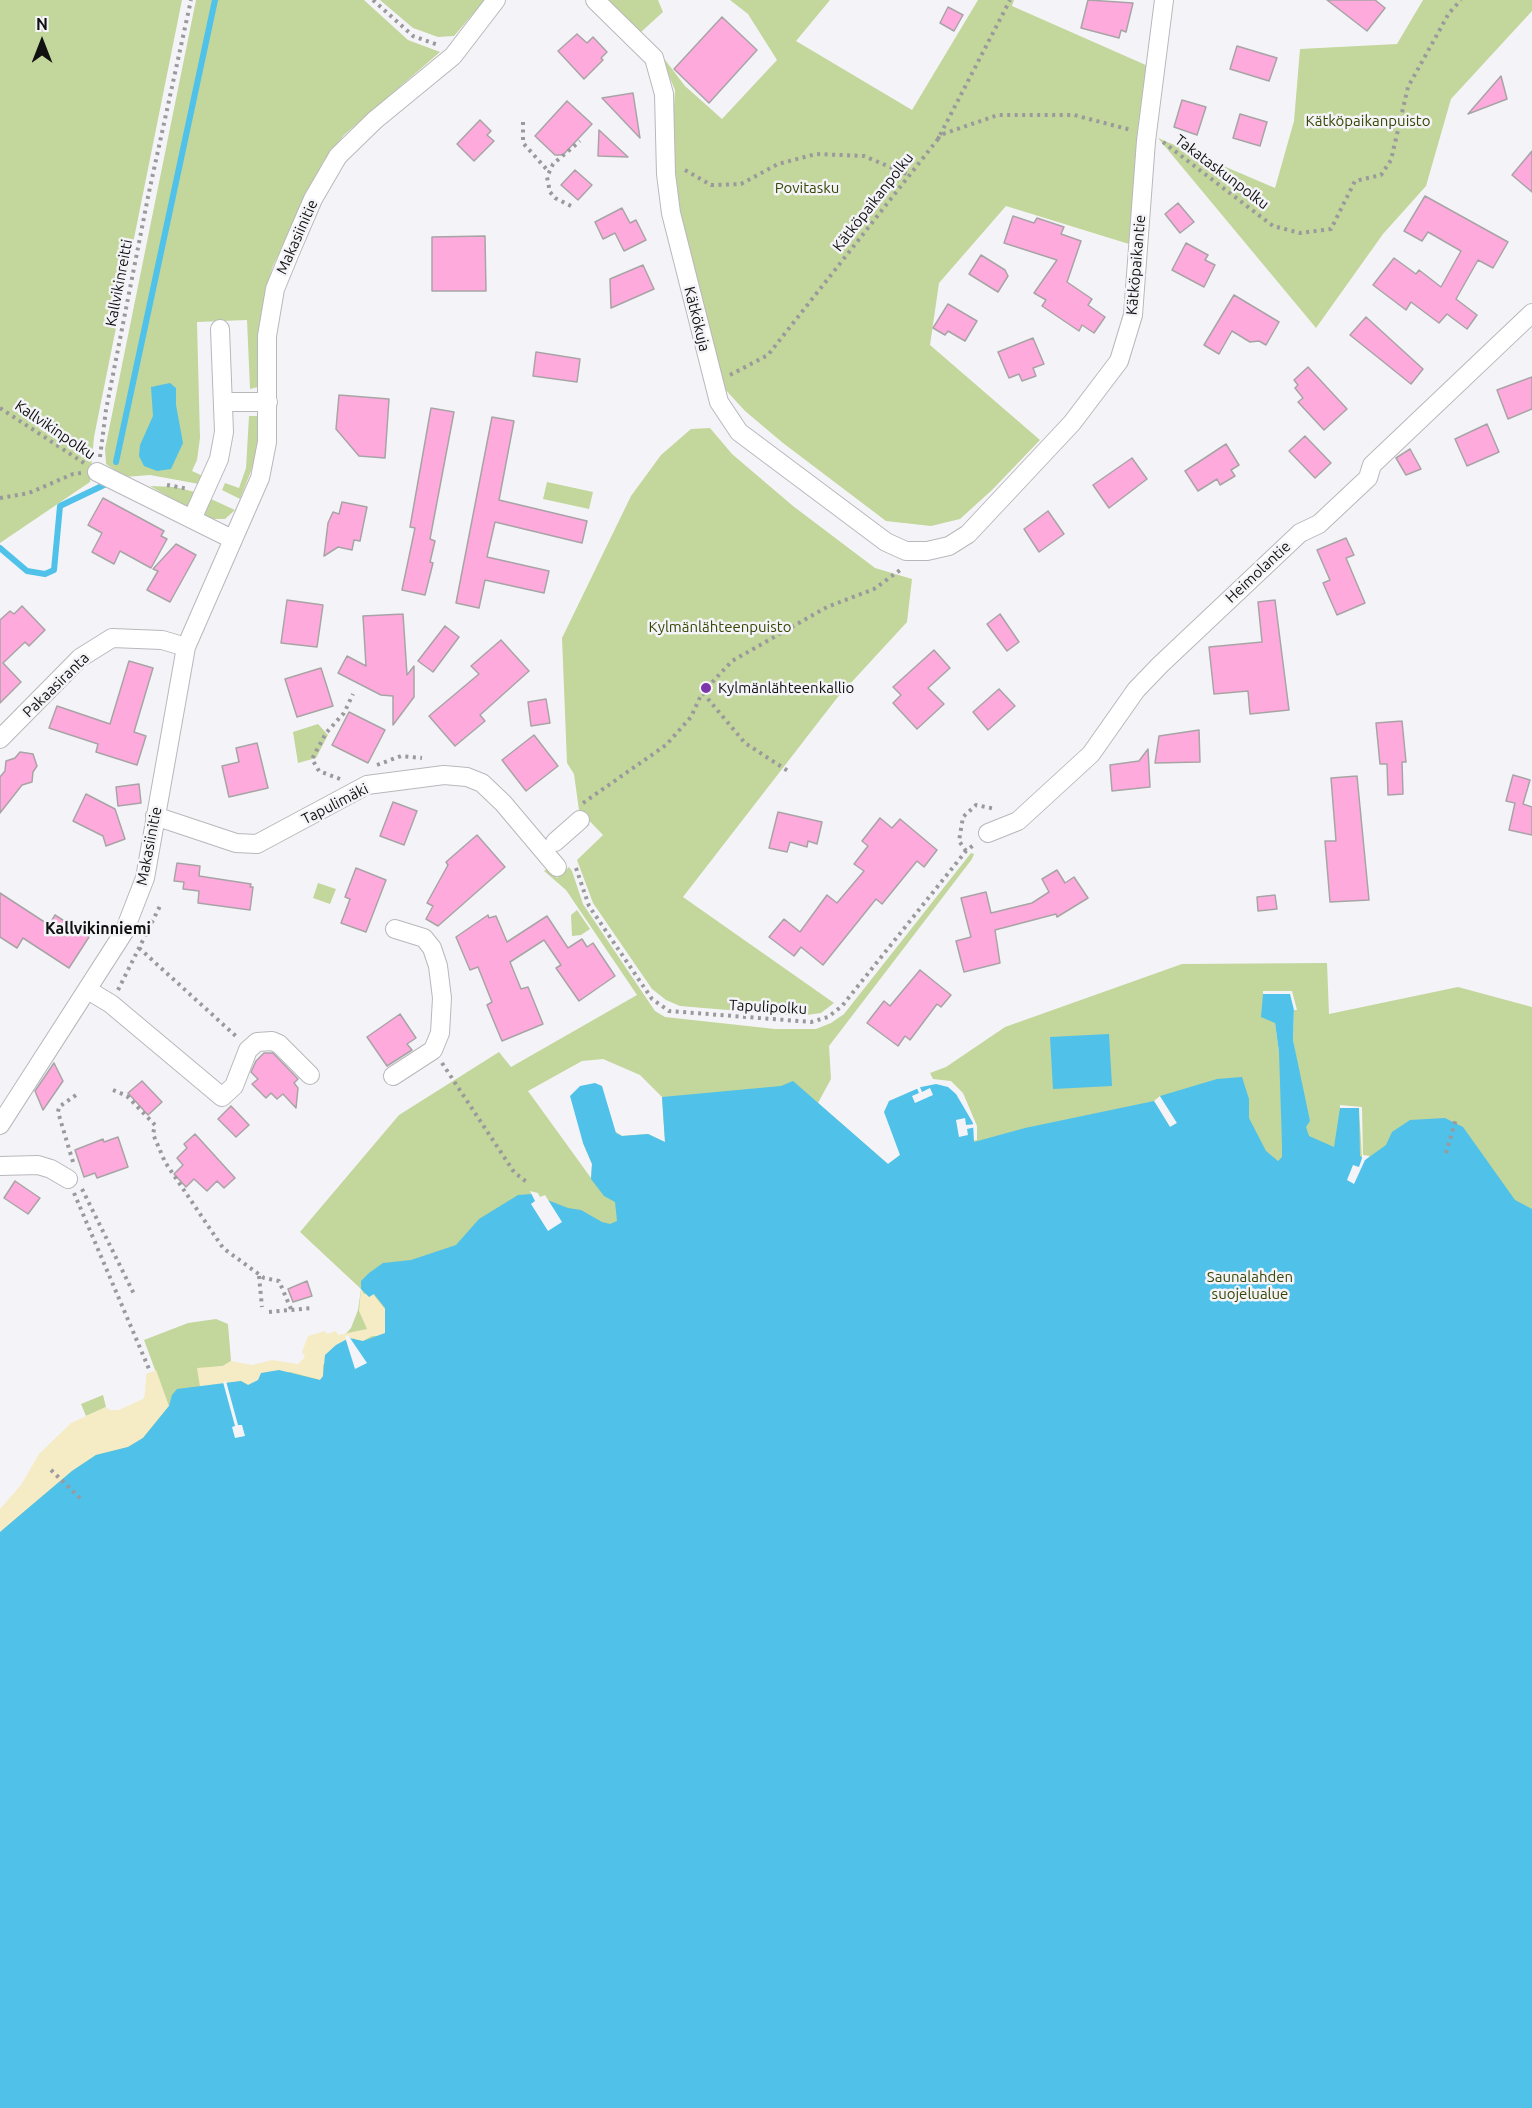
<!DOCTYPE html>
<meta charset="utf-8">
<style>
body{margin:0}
#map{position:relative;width:1532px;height:2108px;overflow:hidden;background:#f4f4f8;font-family:Ubuntu,sans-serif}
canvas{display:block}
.north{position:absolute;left:12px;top:12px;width:60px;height:60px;-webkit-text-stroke:4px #f4f4f8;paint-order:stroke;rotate:0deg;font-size:16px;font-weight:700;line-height:24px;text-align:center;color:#111112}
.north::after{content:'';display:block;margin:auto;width:21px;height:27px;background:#111112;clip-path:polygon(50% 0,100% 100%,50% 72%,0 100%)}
</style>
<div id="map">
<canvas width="1532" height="2108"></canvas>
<div class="north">N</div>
</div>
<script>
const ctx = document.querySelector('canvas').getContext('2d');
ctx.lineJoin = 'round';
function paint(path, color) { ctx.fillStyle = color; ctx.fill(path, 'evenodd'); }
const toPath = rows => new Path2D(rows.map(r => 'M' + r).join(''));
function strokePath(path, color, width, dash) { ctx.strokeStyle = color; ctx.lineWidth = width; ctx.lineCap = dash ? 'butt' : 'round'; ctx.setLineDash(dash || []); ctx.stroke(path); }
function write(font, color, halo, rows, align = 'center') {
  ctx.font = font + ' Ubuntu,sans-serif'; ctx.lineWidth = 5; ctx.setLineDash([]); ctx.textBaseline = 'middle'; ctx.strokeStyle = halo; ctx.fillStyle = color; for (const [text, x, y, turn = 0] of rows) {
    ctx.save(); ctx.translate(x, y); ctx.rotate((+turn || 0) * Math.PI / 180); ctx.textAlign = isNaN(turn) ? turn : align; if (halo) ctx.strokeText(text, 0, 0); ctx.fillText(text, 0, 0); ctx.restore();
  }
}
paint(toPath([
 [0,0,182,0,94,437,90,482,0,543],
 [196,0,364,0,408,40,440,52,344,135,323,162,273,266,265,292,260,323,258,387,250,389,247,320,197,322,200,438,197,460,192,471,203,476,199,484,150,475,125,477,106,464,105,449],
 [380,0,485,0,454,36,438,37,413,28],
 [608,0,658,0,663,12,641,32],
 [730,0,830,0,796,41,912,110,978,0,1014,0,1012,6,1148,66,1129,244,1006,206,939,283,930,345,1040,440,992,490,960,519,931,526,886,521,783,443,745,411,722,386,670,174,675,90,659,52,685,86,722,119,777,60,748,14],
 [1423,0,1532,0,1532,11,1451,99,1426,186,1383,234,1316,328,1158,138,1275,188,1294,121,1300,49,1397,44],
 [249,416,257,416,261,427,253,466,240,499,222,490,225,483,239,488,246,468],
 [710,428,732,454,793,506,875,568,912,579,907,622,837,698,683,897,834,1003,821,1013,799,1016,680,1006,666,1000,652,989,593,903,577,860,603,835,579,810,574,774,567,763,562,638,631,496,661,455,691,429],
 [547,482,593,492,589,509,543,499],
 [150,486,175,487,199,493,190,507,186,507],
 [211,499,235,510,225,519,208,519,204,512],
 [318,724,328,735,316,758,298,763,293,732],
 [971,853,974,854,972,859,829,1046,831,1079,818,1103,888,1164,900,1155,977,1140,977,1126,963,1093,951,1081,933,1079,930,1073,946,1067,1005,1027,1182,964,1327,963,1329,1014,1458,987,1532,1007,1532,1503,0,1532,161,1386,144,1340,188,1323,216,1319,228,1324,231,1361,223,1366,197,1369,292,1367,328,1353,351,1328,358,1310,361,1289,300,1232,399,1115,499,1052,511,1067,637,995,566,890,544,871,548,868,557,878,569,867,572,871,583,904,655,1011,665,1017,775,1029,816,1029,831,1023,844,1014],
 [1294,1007,1293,1040,1305,1108,1279,1052,1275,1023],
 [603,1059,640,1075,662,1097,665,1142,648,1134,622,1136,616,1132,583,1143,592,1164,591,1178,528,1091,582,1061],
 [1160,1096,1177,1123,1170,1127,1154,1101],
 [318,883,336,889,330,904,313,898],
 [577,910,590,929,581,935,572,936,571,915],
 [103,1395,106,1407,86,1416,81,1404]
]), '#c3d69b');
paint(toPath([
 [361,1289,364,1294,373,1294,385,1309,385,1333,383,1336,372,1336,363,1341,357,1342,354,1338,323,1365,323,1377,320,1380,290,1372,248,1385,241,1381,200,1387,197,1368,223,1366,231,1361,252,1365,272,1360,298,1364,305,1357,302,1352,308,1336,325,1331,327,1334,336,1331,338,1335,367,1329,359,1311],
 [156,1370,169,1406,143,1438,128,1447,96,1455,72,1471,0,1532,0,1509,21,1485,39,1454,71,1423,106,1407,110,1410,119,1410,143,1399,145,1394,146,1374]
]), '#f5ebc5');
paint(toPath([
 [170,383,176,388,176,405,183,443,171,469,157,471,144,466,139,456,140,445,153,416,151,387],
 [1263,994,1291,994,1294,1007,1293,1040,1310,1121,1306,1127,1309,1136,1334,1147,1340,1108,1359,1108,1360,1156,1365,1160,1386,1145,1392,1132,1410,1120,1445,1118,1463,1127,1515,1200,1532,1209,1532,2108,0,2108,0,1532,72,1471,96,1455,128,1447,143,1438,169,1406,172,1395,177,1389,241,1381,248,1385,258,1380,261,1373,279,1370,320,1380,323,1376,325,1355,336,1345,349,1338,363,1341,385,1333,385,1308,374,1294,369,1297,361,1289,361,1281,369,1273,383,1263,411,1260,456,1245,479,1219,518,1195,532,1194,568,1208,581,1210,602,1222,610,1224,617,1221,615,1202,604,1196,591,1179,592,1164,583,1143,570,1096,580,1086,595,1083,602,1086,616,1133,622,1136,648,1134,665,1142,662,1097,781,1086,793,1081,888,1164,900,1155,884,1112,889,1101,921,1087,936,1084,948,1087,956,1094,973,1123,974,1142,1025,1128,1154,1101,1170,1127,1177,1123,1160,1096,1217,1079,1242,1077,1249,1099,1249,1118,1266,1151,1278,1161,1282,1157,1282,1145,1279,1052,1275,1023,1261,1017],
 [1109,1034,1112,1086,1053,1089,1050,1037]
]), '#50c1e9');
paint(toPath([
 [1263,991,1292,991,1297,1010,1294,1010,1290,994,1263,994],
 [919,1085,922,1092,930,1088,933,1095,915,1103,912,1096,919,1093,916,1086],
 [1340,1105,1362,1107,1363,1155,1370,1156,1365,1160,1354,1184,1347,1180,1353,1165,1359,1167,1362,1158,1359,1108,1340,1108],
 [965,1118,966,1125,976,1124,976,1127,967,1129,968,1135,959,1137,956,1120],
 [530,1191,538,1193,540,1197,545,1195,562,1222,548,1231,531,1204,535,1201],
 [348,1335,367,1363,355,1369,345,1337],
 [226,1381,238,1425,242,1425,245,1436,235,1438,232,1427,235,1426,223,1382]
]), '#f4f4f8');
strokePath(toPath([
 [116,462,215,0],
 [0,548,27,571,45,574,54,570,60,506,104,485]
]), '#50c1e9', 6);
const building = toPath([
 [1088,0,1133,3,1126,32,1121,30,1119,38,1081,28,1088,0],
 [1327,0,1375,0,1385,8,1367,31,1327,0],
 [948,7,963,15,954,31,940,23,948,7],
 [722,17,757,50,709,103,674,69,722,17],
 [577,34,587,43,593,37,607,52,601,58,603,60,584,79,558,51,577,34],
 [1237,46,1277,58,1269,81,1230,69,1237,46],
 [1501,76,1507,99,1468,114,1501,76],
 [633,93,640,138,602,98,633,93],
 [1182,100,1206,107,1197,135,1174,127,1182,100],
 [567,101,592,124,563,155,555,155,535,136,567,101],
 [1240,114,1267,122,1260,146,1233,138,1240,114],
 [480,120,491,131,487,135,494,141,474,161,457,144,480,120],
 [599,130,628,157,598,156,599,130],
 [1532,151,1532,192,1512,175,1532,151],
 [575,170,592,185,578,200,561,185,575,170],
 [1425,196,1508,242,1493,268,1478,260,1456,299,1477,315,1467,329,1447,314,1439,323,1411,302,1406,310,1373,285,1394,258,1416,274,1419,270,1441,287,1461,251,1428,232,1422,241,1404,231,1425,196],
 [1178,203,1194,222,1180,233,1165,214,1178,203],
 [622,208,630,223,636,220,646,240,624,251,615,233,603,239,595,222,622,208],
 [1013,216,1034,223,1037,218,1064,227,1061,234,1081,241,1067,282,1092,299,1088,305,1105,317,1094,333,1082,325,1079,331,1042,306,1046,300,1034,293,1057,260,1004,243,1013,216],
 [485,236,486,291,432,291,432,237,485,236],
 [1186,243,1208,255,1205,260,1215,265,1204,287,1172,270,1186,243],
 [981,255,1005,270,1008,276,998,292,969,274,981,255],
 [643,265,654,289,611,308,610,279,643,265],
 [1234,295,1279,322,1266,345,1259,341,1250,342,1232,331,1219,354,1204,345,1234,295],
 [948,304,977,321,965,341,948,331,945,335,933,328,948,304],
 [1366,317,1423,369,1411,384,1350,335,1366,317],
 [1033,338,1044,364,1033,368,1036,376,1022,381,1019,374,1009,378,998,352,1033,338],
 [536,352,580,359,577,382,533,376,536,352],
 [1308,367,1347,409,1324,430,1298,402,1303,398,1295,388,1298,385,1294,380,1308,367],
 [1532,377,1532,409,1508,419,1497,390,1532,377],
 [339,395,389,399,385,458,359,456,336,429,339,395],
 [431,408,454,412,430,539,435,541,430,562,433,563,425,595,402,590,415,528,410,527,431,408],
 [492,417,514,421,499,500,587,521,582,543,495,522,487,557,549,571,544,593,485,580,479,608,456,603,492,417],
 [1487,424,1499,452,1467,466,1455,439,1487,424],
 [1305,436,1331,463,1315,478,1289,451,1305,436],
 [1226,444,1239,465,1231,470,1235,476,1220,485,1217,479,1198,491,1185,471,1226,444],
 [1410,449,1421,469,1406,475,1396,458,1410,449],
 [1132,458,1147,479,1109,508,1093,485,1132,458],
 [103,498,164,531,161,536,167,539,151,568,120,551,114,564,92,552,102,533,88,525,103,498],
 [342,502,367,507,360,541,354,540,352,550,338,547,324,556,328,523,333,512,339,514,342,502],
 [1048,511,1064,534,1039,552,1024,529,1048,511],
 [1346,538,1354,555,1346,558,1365,603,1337,615,1323,583,1330,580,1317,550,1346,538],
 [176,544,196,555,170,602,147,590,158,571,153,569,176,544],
 [287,600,323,605,317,647,281,643,287,600],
 [1275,600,1289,710,1250,714,1248,691,1214,694,1209,647,1262,642,1258,602,1275,600],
 [22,606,45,630,29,646,25,642,3,663,21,682,0,703,0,620,10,611,14,614,22,606],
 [403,614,407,675,414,666,414,697,393,725,393,696,381,695,338,673,347,656,366,666,363,616,403,614],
 [1000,614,1019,642,1007,651,987,624,1000,614],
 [445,626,459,637,433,672,418,661,445,626],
 [501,640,529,671,480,715,485,721,455,746,429,716,479,674,471,666,501,640],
 [934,650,950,668,928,688,944,704,917,729,893,703,901,695,893,687,934,650],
 [129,661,153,668,134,732,146,736,137,765,96,752,98,744,49,728,57,706,110,724,129,661],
 [321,668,333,706,297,717,285,679,321,668],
 [999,689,1015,706,988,730,973,712,999,689],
 [546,699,550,723,531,726,528,702,546,699],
 [349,712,385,730,368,763,332,745,349,712],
 [1402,721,1406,762,1402,762,1403,794,1388,795,1387,764,1380,764,1376,723,1402,721],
 [1199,730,1200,762,1155,763,1159,736,1199,730],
 [534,735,558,766,526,791,502,760,534,735],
 [257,743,268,788,229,797,222,766,239,762,236,748,257,743],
 [1148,749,1150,787,1112,791,1110,765,1139,761,1148,749],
 [20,752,33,754,37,766,33,772,32,782,22,785,0,813,0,777,5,771,6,761,15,758,20,752],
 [1513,775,1530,780,1523,804,1532,807,1532,835,1509,830,1515,803,1506,801,1513,775],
 [1357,776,1369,900,1330,902,1325,841,1336,841,1331,778,1357,776],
 [139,784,141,803,118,806,116,787,139,784],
 [86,794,115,809,125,839,106,846,103,836,73,821,86,794],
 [393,802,417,811,404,845,380,836,393,802],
 [778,812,822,822,817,844,808,841,807,847,790,842,787,852,769,848,778,812],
 [880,818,892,828,900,819,937,850,924,867,917,861,882,904,876,899,823,965,801,947,794,956,769,937,784,919,800,932,827,895,837,903,864,871,854,864,868,846,862,841,880,818],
 [477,835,505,867,438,926,426,919,433,906,427,903,448,865,446,862,477,835],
 [177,863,200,866,199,876,251,884,250,887,253,887,250,910,198,903,199,891,183,889,184,882,174,881,177,863],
 [356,868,386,880,366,932,341,923,350,899,345,897,356,868],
 [1057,870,1065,883,1074,877,1088,898,1057,917,1056,914,995,930,1000,963,964,972,956,941,971,937,961,898,986,892,991,913,1032,903,1049,892,1042,879,1057,870],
 [0,893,49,925,55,915,89,937,69,968,23,938,17,948,0,937,0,893],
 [1275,895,1277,909,1258,911,1257,897,1275,895],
 [488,915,489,918,496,916,507,942,547,916,568,948,582,939,587,947,593,943,615,976,579,1001,556,968,561,965,544,940,510,962,521,989,528,987,543,1024,502,1041,487,1005,492,1002,478,967,470,970,456,937,488,915],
 [920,970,951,995,941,1007,937,1004,910,1040,905,1036,898,1046,867,1023,884,1001,890,1006,920,970],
 [400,1014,416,1038,407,1044,412,1050,387,1066,367,1037,400,1014],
 [264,1053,273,1053,298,1079,294,1083,298,1088,296,1108,283,1094,277,1099,271,1093,266,1098,252,1084,258,1079,251,1072,256,1061,264,1053],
 [54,1063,63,1081,43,1110,35,1091,54,1063],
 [142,1081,162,1102,148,1115,128,1093,142,1081],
 [231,1106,249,1125,236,1137,218,1119,231,1106],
 [195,1134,235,1178,224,1188,217,1181,207,1191,194,1179,186,1187,174,1174,183,1165,177,1158,187,1148,184,1144,195,1134],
 [118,1137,128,1167,97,1178,95,1173,84,1177,75,1150,103,1139,104,1142,118,1137],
 [15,1181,40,1198,28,1214,4,1198,15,1181],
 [307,1281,312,1296,293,1302,288,1289,307,1281]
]);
paint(building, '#ffaadc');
strokePath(building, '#a8a4a6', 1.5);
const minor = toPath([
 [595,0,654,58,664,94,666,174,671,213,719,402,739,432,886,542,906,551,927,551,949,546,968,534,1072,423,1119,361,1133,315,1146,141,1164,0],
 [224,402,268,402],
 [97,472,232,539],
 [192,519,219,459,224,432,220,329],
 [0,739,80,658,112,638,162,640,186,647],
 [155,816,236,843,257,844,367,785,444,775,467,777,482,783,503,803,557,867],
 [988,833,1018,821,1091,754,1136,690,1160,665,1300,533,1319,524,1368,478,1372,465,1532,313],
 [555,842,580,820],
 [88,990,111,1004,222,1097,234,1086,248,1050,257,1042,272,1041,279,1044,310,1075],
 [393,1076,433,1050,440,1033,442,998,438,966,432,948,424,938,395,929],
 [0,1125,124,932,145,878,186,647,260,478,267,442,267,336,275,289,291,250,313,199,338,156,375,120,453,56,496,0],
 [0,1166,38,1165,51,1169,68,1179]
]);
strokePath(minor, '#b8b8bc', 20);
strokePath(toPath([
 [373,0,413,36,438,45],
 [523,122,523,143,549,172],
 [938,139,940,135,998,115,1074,115,1131,130],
 [1163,142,1273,226,1300,233,1331,229,1355,181,1381,175,1391,160,1408,87,1449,13,1461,0],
 [685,170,711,185,741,184,778,164,816,154,864,156,909,175],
 [571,206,555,198,550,192,547,177,553,164,580,141],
 [730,375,768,355,938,139,1010,0],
 [0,408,84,463],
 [100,457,106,410,149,192,191,0],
 [167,485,189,489],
 [0,498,29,493,73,474,81,473],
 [703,693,745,743,788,771],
 [377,765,401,756,422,758],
 [340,779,319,771,312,759,326,733,344,713,353,694],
 [583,803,666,745,691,717,702,693,732,661,827,607,874,589,903,568],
 [966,851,959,841,963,817,976,805,996,809],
 [576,868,589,906,652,999,669,1011,811,1022,828,1017,842,1006,966,851,976,843],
 [139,948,238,1038],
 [118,990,160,906],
 [442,1063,514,1172,529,1184],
 [113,1090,127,1096,155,1125,153,1134,165,1162,223,1248,264,1278,279,1281,291,1309],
 [1446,1153,1456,1119],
 [73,1162,58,1112,59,1107,76,1095],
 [82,1189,135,1296],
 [74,1193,149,1369],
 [259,1276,262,1307],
 [269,1312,312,1308],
 [51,1470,82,1500]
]), '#9a9a9d', 4, [3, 4.5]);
strokePath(minor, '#fff', 18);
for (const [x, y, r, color] of [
 [706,688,6,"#7c36a9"]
]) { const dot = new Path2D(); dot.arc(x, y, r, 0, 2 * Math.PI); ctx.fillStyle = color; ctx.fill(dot); strokePath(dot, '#f4f4f8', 2); }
write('15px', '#374603', '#f4f4f8', [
 ["Kätköpaikanpuisto",1368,121],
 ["Povitasku",807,188],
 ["Kylmänlähteenpuisto",720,627],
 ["Saunalahden",1250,1277],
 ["suojelualue",1250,1294]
]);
write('15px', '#111112', '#f4f4f8', [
 ["Takataskunpolku",1222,172,37],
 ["Kätköpaikanpolku",873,202,-52],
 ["Makasiinitie",297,237,-66],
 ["Kätköpaikantie",1136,265,-85],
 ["Kallvikinreitti",119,283,-79],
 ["Kätkökuja",697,319,76],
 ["Kallvikinpolku",55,430,34],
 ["Heimolantie",1258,572,-43],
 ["Pakaasiranta",56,685,-44],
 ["Tapulimäki",335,804,-27],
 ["Makasiinitie",149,846,-79],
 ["Tapulipolku",768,1007,3]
]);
write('15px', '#111112', '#f4f4f8', [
 ["Kylmänlähteenkallio",718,688]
], 'left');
write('bold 16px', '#111112', '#f4f4f8', [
 ["Kallvikinniemi",98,929]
]);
</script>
